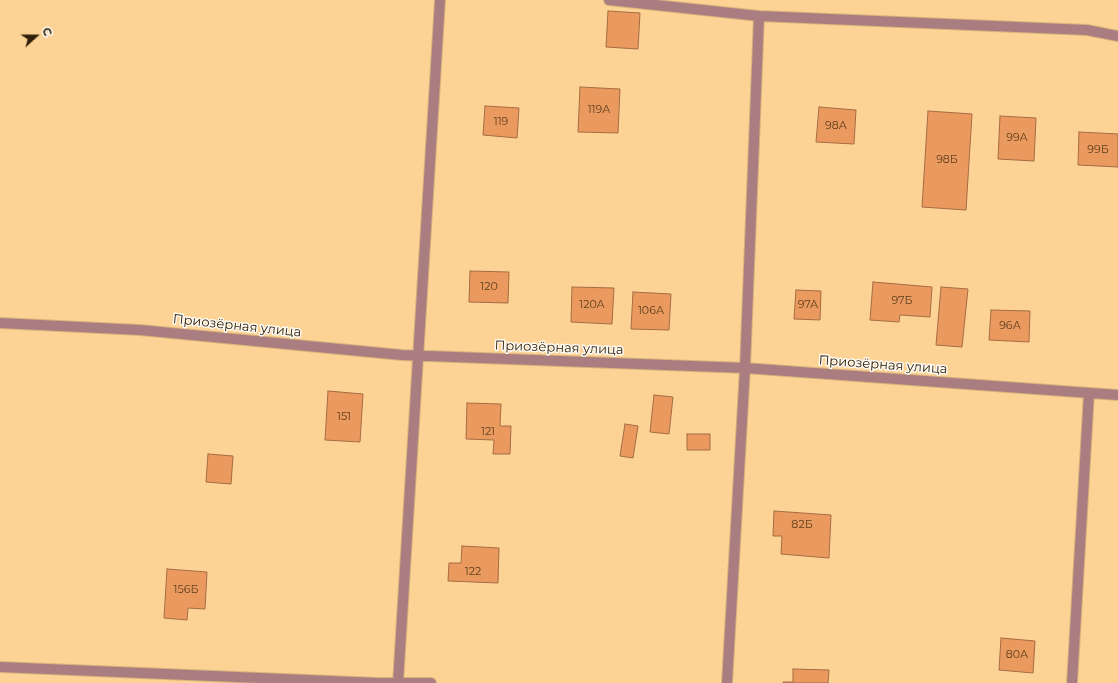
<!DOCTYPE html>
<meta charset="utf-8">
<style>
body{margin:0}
#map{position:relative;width:1118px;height:683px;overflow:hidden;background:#fdd295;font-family:Montserrat,sans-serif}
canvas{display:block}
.north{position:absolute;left:16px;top:16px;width:40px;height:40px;-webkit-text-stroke:3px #fefaf4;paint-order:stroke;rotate:69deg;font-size:11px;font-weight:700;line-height:16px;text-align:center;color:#322209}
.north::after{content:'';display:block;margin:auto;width:14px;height:18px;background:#322209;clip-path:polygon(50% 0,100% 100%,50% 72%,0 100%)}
</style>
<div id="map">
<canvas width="1118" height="683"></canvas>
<div class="north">С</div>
</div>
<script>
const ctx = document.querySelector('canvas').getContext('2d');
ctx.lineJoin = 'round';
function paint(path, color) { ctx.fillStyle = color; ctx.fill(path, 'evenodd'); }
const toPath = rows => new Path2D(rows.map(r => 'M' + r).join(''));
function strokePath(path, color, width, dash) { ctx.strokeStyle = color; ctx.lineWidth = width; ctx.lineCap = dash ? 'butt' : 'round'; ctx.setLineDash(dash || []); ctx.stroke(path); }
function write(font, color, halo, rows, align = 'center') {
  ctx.font = font + ' Montserrat,sans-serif'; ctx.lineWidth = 3; ctx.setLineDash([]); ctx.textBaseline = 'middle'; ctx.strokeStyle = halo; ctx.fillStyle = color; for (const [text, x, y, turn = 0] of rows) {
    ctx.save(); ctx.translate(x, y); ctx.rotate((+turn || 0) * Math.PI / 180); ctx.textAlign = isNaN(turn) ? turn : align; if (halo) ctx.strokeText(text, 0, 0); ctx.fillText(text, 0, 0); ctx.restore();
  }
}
const building = toPath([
 [608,11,640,13,638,49,606,47,608,11],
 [580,87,620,89,618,133,578,132,580,87],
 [485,106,519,108,517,138,483,135,485,106],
 [819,107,856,110,854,144,816,142,819,107],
 [928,111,972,114,966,210,922,207,928,111],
 [1000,116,1036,118,1034,161,998,159,1000,116],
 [1079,132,1118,134,1118,167,1078,165,1079,132],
 [470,271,509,272,508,303,469,302,470,271],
 [873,282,932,287,930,317,900,315,899,322,870,320,873,282],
 [572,287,614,288,612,324,571,322,572,287],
 [941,287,968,289,962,347,936,345,941,287],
 [796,290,821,291,820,320,794,319,796,290],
 [633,292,671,294,669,330,631,329,633,292],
 [991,310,1030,311,1029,342,989,340,991,310],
 [328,391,363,394,360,442,325,440,328,391],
 [654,395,673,397,669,434,650,432,654,395],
 [467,403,501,404,500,426,511,426,510,454,493,454,494,440,466,439,467,403],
 [625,424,638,426,633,458,620,456,625,424],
 [687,434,710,434,710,450,687,450,687,434],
 [208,454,233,456,231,484,206,482,208,454],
 [774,511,831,515,829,558,781,554,782,536,773,536,774,511],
 [462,546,499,548,498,583,448,581,449,563,461,563,462,546],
 [167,569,207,572,205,609,188,608,187,620,164,618,167,569],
 [1001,638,1035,641,1033,673,999,670,1001,638],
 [793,669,829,670,828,683,783,683,783,682,793,682,793,669]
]);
paint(building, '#eb9a5f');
strokePath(building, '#a56c43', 1);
const minor = toPath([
 [609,0,759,16,1087,30,1118,36],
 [0,323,140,330,402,355,745,368,1118,395],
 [0,667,378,683,431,683],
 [398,683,440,0],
 [727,683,745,368,759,16],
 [1072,683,1089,393]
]);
strokePath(minor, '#d8b27c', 12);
strokePath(minor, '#aa7e80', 10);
write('11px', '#60401e', null, [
 ["119А",599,110],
 ["119",501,122],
 ["98А",836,126],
 ["99А",1017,138],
 ["99Б",1098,150],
 ["98Б",947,160],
 ["120",489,287],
 ["97Б",902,301],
 ["120А",592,305],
 ["97А",808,305],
 ["106А",651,311],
 ["96А",1010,326],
 ["151",344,417],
 ["121",488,432],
 ["82Б",802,525],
 ["122",473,572],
 ["156Б",186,590],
 ["80А",1017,655]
]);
write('13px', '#322209', '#fefaf4', [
 ["Приозёрная улица",237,326,6],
 ["Приозёрная улица",559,348,2],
 ["Приозёрная улица",883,365,4]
]);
</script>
